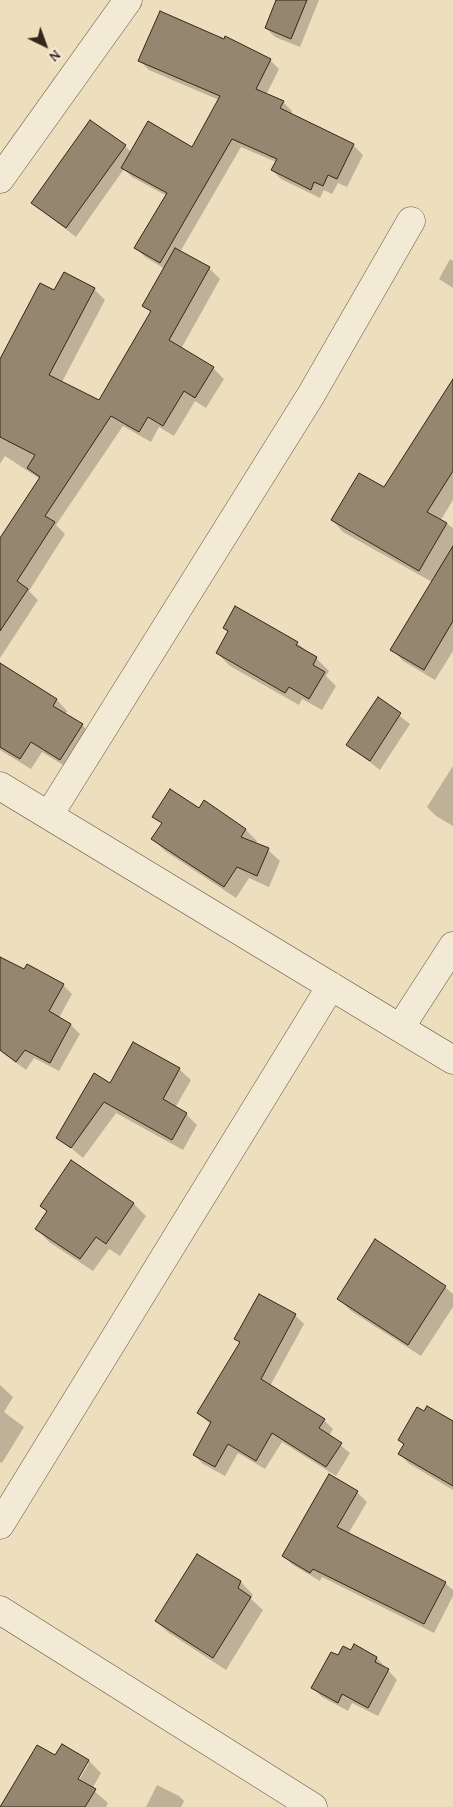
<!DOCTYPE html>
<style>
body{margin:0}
#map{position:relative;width:453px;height:1807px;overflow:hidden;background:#eddfbe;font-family:"Gentium Book Plus",serif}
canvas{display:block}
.north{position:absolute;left:20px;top:20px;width:50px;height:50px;-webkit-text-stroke:4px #f3ead5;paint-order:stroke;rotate:138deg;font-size:14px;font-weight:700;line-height:20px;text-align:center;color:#36251a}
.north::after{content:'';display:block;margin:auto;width:18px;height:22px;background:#36251a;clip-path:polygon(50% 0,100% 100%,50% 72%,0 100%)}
</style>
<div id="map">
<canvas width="453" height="1807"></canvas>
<div class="north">N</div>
</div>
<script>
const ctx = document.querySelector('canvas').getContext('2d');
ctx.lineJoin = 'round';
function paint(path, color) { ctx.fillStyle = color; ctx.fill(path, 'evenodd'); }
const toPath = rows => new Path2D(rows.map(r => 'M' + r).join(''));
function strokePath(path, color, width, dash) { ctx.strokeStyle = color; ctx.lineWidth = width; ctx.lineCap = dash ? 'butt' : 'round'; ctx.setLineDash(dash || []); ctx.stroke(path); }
paint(toPath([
 [278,0,319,0,300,47,275,37,266,28],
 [270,60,279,69,266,95,283,102,292,111,291,115,354,146,363,155,347,187,338,183,332,194,324,190,320,198,281,179,272,170,276,162,241,147,180,252,209,268,220,279,181,349,213,368,224,379,206,408,195,401,174,436,159,427,151,442,123,426,56,525,65,534,29,591,38,600,0,658,0,540,40,479,5,456,0,464,0,371,55,291,64,274,94,289,105,300,62,382,99,402,151,313,144,305,165,269,145,257,136,248,167,196,132,177,124,169,76,237,32,203,125,146,131,152,193,148,219,100,149,70,140,61],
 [450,259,453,261,453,288,439,279],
 [453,406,453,500,441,520,453,528,453,651,435,680,403,661,392,649,432,582,343,532,332,520,385,489],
 [224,628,297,643,316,658,329,671,326,676,336,686,322,710,302,699,299,705,230,666,217,653,229,633],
 [0,665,57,700,67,711,65,715,82,725,93,736,71,770,42,752,31,769,0,750],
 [378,699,410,724,380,770,348,745],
 [453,766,453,826,436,816,427,807],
 [200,810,246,830,257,841,255,845,268,850,280,861,269,887,249,878,236,898,165,851,153,839,163,825,154,816],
 [0,966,24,971,63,985,72,994,59,1018,71,1025,80,1034,59,1071,34,1058,26,1070,0,1051],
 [179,1069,191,1080,175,1108,186,1114,197,1125,183,1150,116,1113,83,1158,58,1137,110,1085],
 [133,1203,146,1216,120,1256,109,1249,93,1271,49,1242,37,1229,48,1212,42,1206],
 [375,1241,445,1287,453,1294,453,1307,421,1356,351,1311,338,1298],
 [295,1315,304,1324,270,1386,324,1420,333,1429,329,1436,350,1453,336,1476,282,1442,265,1469,238,1453,225,1476,203,1464,194,1455,211,1425,198,1413,241,1343,236,1339],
 [0,1385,13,1397,4,1412,24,1427,2,1463,0,1462],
 [453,1423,453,1490,408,1463,400,1454,405,1445,399,1440],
 [330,1476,357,1492,367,1502,348,1534,445,1583,453,1590,453,1596,434,1633,322,1577,320,1581,293,1565,283,1556],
 [197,1556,241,1582,253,1595,251,1599,263,1610,226,1670,169,1633,156,1621],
 [355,1646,377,1658,397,1680,378,1716,352,1703,348,1711,322,1697,313,1688,338,1657,351,1652],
 [62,1746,89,1761,101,1773,92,1789,108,1803,106,1807,9,1807,55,1757],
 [86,1763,89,1763,76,1785,74,1784],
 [157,1785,179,1796,184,1801,181,1807,146,1807]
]), '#0003');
const building = toPath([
 [276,0,307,0,291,39,265,28,276,0],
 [160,11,224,39,225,36,271,59,256,89,284,101,280,108,354,144,337,179,328,175,323,186,314,182,311,190,271,170,277,159,232,139,160,263,134,248,167,193,121,168,148,121,192,147,220,96,138,61,160,11],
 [90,120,126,145,66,228,31,203,90,120],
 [175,248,210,267,169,340,214,367,195,398,184,391,163,426,148,417,139,432,111,416,45,516,55,522,17,581,28,589,0,631,0,538,40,477,27,468,35,455,0,437,0,359,40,283,54,290,64,272,95,288,49,375,99,400,151,311,142,306,175,248],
 [453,379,453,471,427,512,447,523,419,571,331,520,359,473,384,487,453,379],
 [453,546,453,621,424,670,390,650,453,546],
 [235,606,298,642,296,645,317,657,313,665,325,672,309,699,289,687,285,693,216,653,228,631,223,628,235,606],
 [0,663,57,699,53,706,83,724,60,760,31,742,20,759,0,747,0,663],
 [378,697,401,713,370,761,346,745,378,697],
 [170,789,199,808,204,800,246,829,241,837,269,848,257,876,237,867,224,887,151,839,162,823,152,817,170,789],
 [0,957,24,969,27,964,64,984,49,1011,71,1024,50,1063,25,1050,16,1062,0,1050,0,957],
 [133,1042,180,1068,163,1099,187,1113,172,1140,104,1102,71,1148,56,1138,94,1073,110,1083,133,1042],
 [71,1160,134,1203,106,1244,96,1237,80,1259,35,1229,47,1211,40,1206,71,1160],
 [375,1239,446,1286,408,1345,337,1299,375,1239],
 [259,1294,296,1314,261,1379,325,1419,319,1428,342,1443,326,1467,272,1433,256,1461,228,1444,215,1467,193,1455,211,1422,197,1413,240,1342,234,1339,259,1294],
 [427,1406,453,1421,453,1486,398,1454,404,1444,398,1440,417,1407,424,1411,427,1406],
 [329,1474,358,1491,337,1527,446,1582,424,1624,313,1569,310,1573,282,1556,329,1474],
 [197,1554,241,1581,238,1588,251,1597,213,1658,155,1621,197,1554],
 [354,1644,377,1657,375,1662,389,1669,368,1708,342,1694,338,1703,311,1688,331,1652,338,1655,343,1646,351,1650,354,1644],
 [62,1744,89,1760,78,1779,96,1789,85,1807,0,1807,37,1745,55,1755,62,1744]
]);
paint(building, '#95866f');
strokePath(building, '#36251a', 1);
const minor = toPath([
 [0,179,128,0],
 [0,786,453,1060],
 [49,815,311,395,411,221],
 [400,1028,453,946],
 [0,1525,331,986],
 [0,1610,313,1807]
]);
strokePath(minor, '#645443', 29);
strokePath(minor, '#f3ead5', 28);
</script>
